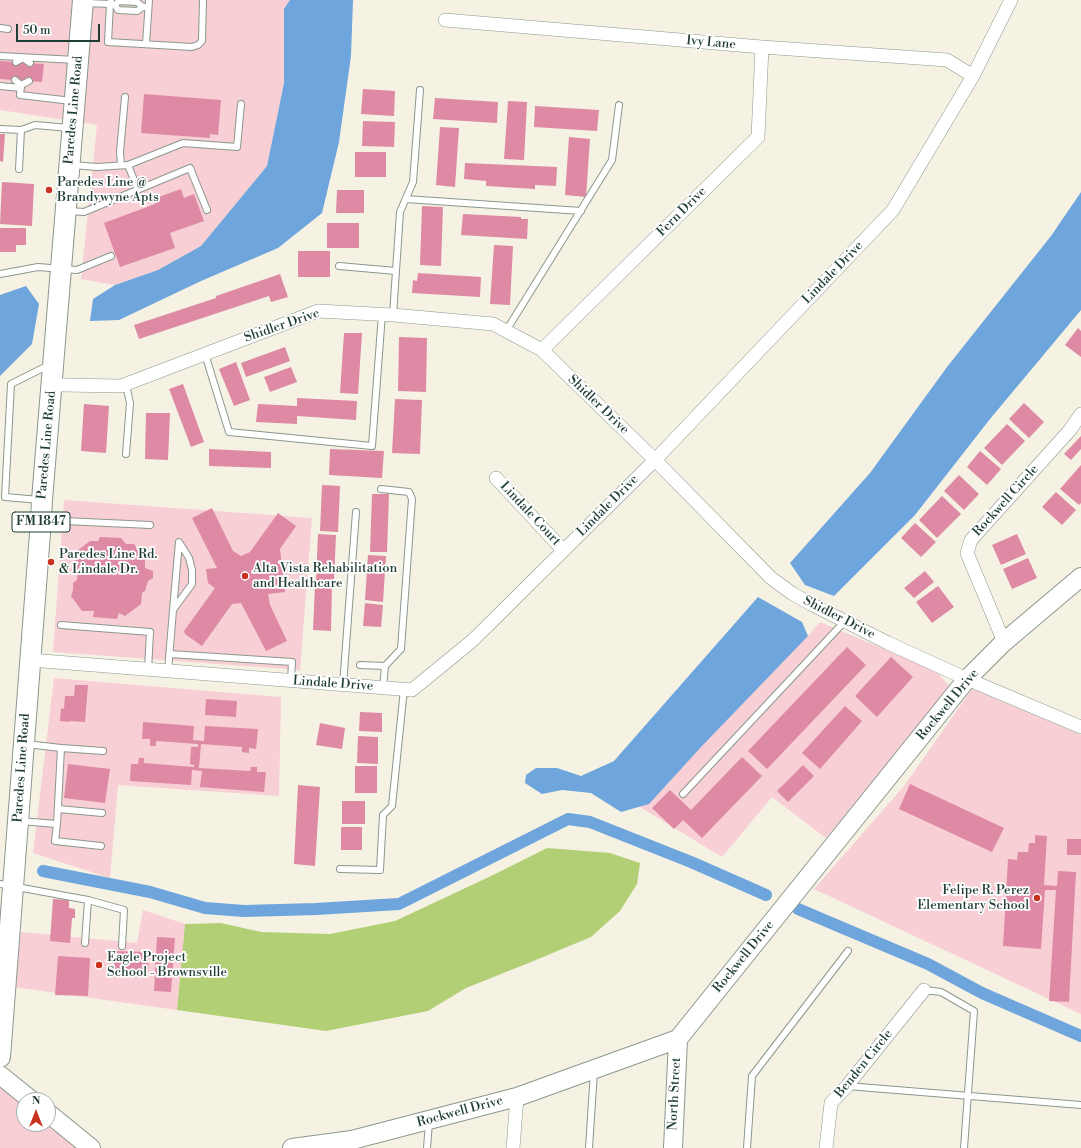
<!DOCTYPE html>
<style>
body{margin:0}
#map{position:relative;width:1081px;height:1148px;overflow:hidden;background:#f5f2e3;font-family:"Libre Bodoni",serif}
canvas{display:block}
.north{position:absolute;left:16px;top:1092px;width:40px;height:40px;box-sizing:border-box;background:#fff;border:1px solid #a5b1ae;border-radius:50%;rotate:0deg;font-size:11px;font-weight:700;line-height:16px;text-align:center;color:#1f3d34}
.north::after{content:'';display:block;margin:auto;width:14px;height:18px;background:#c8321e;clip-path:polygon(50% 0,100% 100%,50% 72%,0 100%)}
.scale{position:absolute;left:16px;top:24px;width:84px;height:18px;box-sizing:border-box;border:2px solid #1f3d34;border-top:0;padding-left:5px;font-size:12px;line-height:14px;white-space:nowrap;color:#1f3d34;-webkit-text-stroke:3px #fff;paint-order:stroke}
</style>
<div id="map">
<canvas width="1081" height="1148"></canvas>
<div class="north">N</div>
<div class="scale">50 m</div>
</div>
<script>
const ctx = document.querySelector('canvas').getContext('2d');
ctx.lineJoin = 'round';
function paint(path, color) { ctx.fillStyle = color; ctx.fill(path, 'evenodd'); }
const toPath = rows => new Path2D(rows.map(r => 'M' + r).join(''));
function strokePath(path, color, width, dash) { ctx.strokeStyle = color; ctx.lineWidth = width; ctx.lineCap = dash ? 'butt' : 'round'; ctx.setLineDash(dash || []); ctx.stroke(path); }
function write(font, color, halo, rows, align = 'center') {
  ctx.font = font + ' "Libre Bodoni",serif'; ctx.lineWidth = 3.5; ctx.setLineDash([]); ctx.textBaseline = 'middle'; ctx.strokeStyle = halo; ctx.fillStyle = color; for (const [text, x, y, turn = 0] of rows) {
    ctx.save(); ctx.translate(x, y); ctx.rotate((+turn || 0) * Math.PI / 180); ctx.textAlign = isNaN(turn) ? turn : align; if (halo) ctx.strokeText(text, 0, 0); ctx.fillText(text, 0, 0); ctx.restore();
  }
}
paint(toPath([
 [0,0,290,0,284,9,284,83,267,166,201,246,158,270,115,285,81,279,97,125,0,110],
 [64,500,312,518,300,670,53,652],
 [820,622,936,671,951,688,826,838,772,797,722,857,640,807,808,636],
 [54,678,281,697,279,796,118,785,110,878,33,853],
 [972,689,1081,735,1081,1014,814,889,904,786],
 [143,910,185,924,177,1010,14,987,21,932,137,943],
 [0,1085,24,1105,24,1124,47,1124,76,1148,0,1148]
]), '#f7cfd5');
paint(toPath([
 [547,848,610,853,640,863,637,884,620,911,591,937,531,962,466,988,428,1011,326,1031,177,1010,185,924,221,923,261,932,330,934,395,921,491,876]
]), '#b3cf76');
paint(toPath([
 [290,0,353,0,351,56,339,142,322,213,278,248,201,281,119,320,90,321,93,299,115,285,158,270,201,246,267,166,284,83,284,9],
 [1081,192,1081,310,990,419,915,515,834,596,805,585,790,563,870,473,947,367,1051,236],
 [26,286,39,304,32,344,0,376,0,295],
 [758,597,802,622,808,636,701,747,649,804,621,812,591,793,562,790,542,794,525,783,526,775,536,768,557,768,581,776,614,761]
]), '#6ea5dc');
strokePath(toPath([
 [43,871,150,892,205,908,244,911,316,909,399,904,568,819,590,822,691,862,766,895],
 [798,909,928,964,982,993,1081,1036]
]), '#6ea5dc', 12);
paint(toPath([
 [0,61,44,64,42,82,0,79],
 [363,89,395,91,394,116,361,114],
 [144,94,221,100,218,135,210,134,210,138,141,133],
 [435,98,498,102,497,123,433,119],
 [508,101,527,102,524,160,504,159],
 [535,106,599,110,597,131,534,127],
 [363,121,395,122,394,147,362,146],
 [440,127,459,128,455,187,436,185],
 [0,134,5,134,3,162,0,161],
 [569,137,590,139,586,197,565,195],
 [355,152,386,152,386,177,355,177],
 [465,163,557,167,556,186,535,185,535,189,486,186,486,181,464,179],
 [2,182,34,184,32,226,0,224],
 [181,189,184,198,194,194,204,221,170,233,175,248,120,267,104,223,155,204,153,199],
 [337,190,364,190,364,213,336,213],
 [422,206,443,207,441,266,420,265],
 [463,214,521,217,521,219,528,219,527,239,461,235],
 [327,223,359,223,359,248,327,248],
 [0,228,26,228,26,245,16,245,16,252,0,252],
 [494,245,513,246,510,305,490,304],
 [298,251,330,251,330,277,298,277],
 [418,273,481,277,480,297,412,293,413,280,417,281],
 [280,274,288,297,271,302,269,296,139,339,134,325,216,298,216,296],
 [1078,328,1081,331,1081,357,1065,345],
 [344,333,362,333,358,394,340,393],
 [399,337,427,338,426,392,398,391],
 [285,347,290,361,246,377,241,363],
 [236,362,250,400,234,406,219,369],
 [291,367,297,382,270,392,264,377],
 [183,384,204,442,191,447,169,389],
 [297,398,357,401,356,420,297,416,297,424,256,422,258,404,297,406],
 [395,399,422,400,420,454,392,453],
 [1024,403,1044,422,1029,438,1009,419],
 [84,404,109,406,106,453,81,451],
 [146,413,170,413,168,460,145,459],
 [1007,424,1025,441,1002,465,984,448],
 [1081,436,1081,449,1071,460,1064,454],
 [209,449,271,452,271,468,209,466],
 [330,449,384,451,382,478,329,475],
 [980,451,1001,469,987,485,967,467],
 [1081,465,1081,503,1079,505,1060,489],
 [959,475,979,494,964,510,944,491],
 [322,485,340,486,338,532,320,531],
 [1056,492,1076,510,1062,525,1042,507],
 [372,494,389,494,387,552,370,552],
 [942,496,961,514,937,538,919,520],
 [212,508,233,551,241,556,250,552,278,513,296,526,280,549,285,592,268,594,270,605,287,641,266,651,241,603,232,604,202,646,185,634,184,631,215,588,208,583,206,569,217,568,192,518],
 [915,523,936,542,921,557,901,538],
 [318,534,336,535,334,581,316,581],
 [1017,534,1026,554,1001,565,992,545],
 [100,537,121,538,126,544,134,544,145,559,145,568,153,571,153,578,148,581,145,591,142,593,141,604,125,616,119,613,117,619,93,617,94,611,82,611,71,596,73,590,73,583,77,580,78,570,74,565,76,558,73,554,90,541,98,541],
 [368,555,386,556,383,602,365,600],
 [1028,558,1037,578,1012,589,1003,569],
 [925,571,934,582,914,598,904,588],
 [315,585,332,585,331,631,313,630],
 [938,586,954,607,932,623,916,602],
 [365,603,383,605,381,627,363,626],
 [847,647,866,665,767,769,748,751],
 [891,657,913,677,877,717,855,696],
 [75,685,88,685,85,722,69,721,69,722,60,721,61,708,64,709,65,696,74,696],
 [206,699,237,701,236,717,205,715],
 [845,706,862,721,820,769,802,753],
 [360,712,382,713,382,732,359,731],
 [143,722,194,726,193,740,204,741,205,726,258,729,256,749,249,748,249,753,242,752,242,747,201,744,199,768,250,771,251,767,257,767,257,772,266,772,264,792,200,787,202,771,192,770,191,785,130,781,131,764,138,764,139,758,144,758,144,763,194,767,194,765,190,764,191,747,198,747,198,744,156,741,156,746,150,746,150,739,142,739],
 [320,723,345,728,342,749,316,745],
 [358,736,378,737,378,764,357,763],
 [742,757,762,776,702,838,683,820,674,829,652,808,670,790,691,810],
 [68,764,110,769,105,803,64,798],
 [803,765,814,776,788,802,777,791],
 [355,766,377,766,377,793,355,793],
 [910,784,1004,828,992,852,899,809],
 [298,785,320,787,315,866,294,864],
 [342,801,365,801,365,824,342,824],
 [341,827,362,827,362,850,341,850],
 [1035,835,1047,836,1044,885,1057,886,1058,871,1076,872,1069,1002,1049,1001,1056,890,1045,890,1041,949,1003,946,1008,859,1017,860,1018,852,1028,852,1029,843,1035,843],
 [1067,839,1081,839,1081,855,1067,855],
 [53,899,69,900,69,908,75,909,75,918,72,918,70,943,50,941],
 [157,937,175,938,171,992,154,991],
 [114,951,149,952,148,972,114,971],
 [58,956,90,958,88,996,55,995]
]), '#de8aa4');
const lane = toPath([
 [111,0,110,4,115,5,118,10,137,11,143,7],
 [86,3,110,4,108,42,192,47,198,45,202,41,203,0],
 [115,5,119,1,137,2,143,7,146,7],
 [0,28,8,29],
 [146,44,149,0],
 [0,56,76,60],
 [16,62,23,58,30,63],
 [15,80,21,85,29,81],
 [21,85,20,95,72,101],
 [0,86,21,88],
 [0,129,21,130,35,125,70,128],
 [73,165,97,167,128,165,183,143,237,147,241,104],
 [121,165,120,152,125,97],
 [128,165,138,190],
 [19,169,21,130],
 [406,199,581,211],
 [69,211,84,212,190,168,207,210],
 [339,266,396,271],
 [0,274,38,267,77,270,111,256],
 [393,315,400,212,413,182,420,90],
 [506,331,612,160,619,105],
 [205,354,229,432,372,446,382,314],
 [126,385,130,403,126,454],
 [381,489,409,492,412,499,401,649,385,666,383,688],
 [40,500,5,497,11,384,49,365],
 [43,520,150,525],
 [61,625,150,632,148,670],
 [170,654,292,662,291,681],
 [360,665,385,666],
 [168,671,173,610,179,542,189,558,192,570,192,584,173,610],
 [343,685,356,512],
 [26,744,61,748,57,824],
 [61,748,103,751],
 [683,794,845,621],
 [58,809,102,813],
 [20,821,57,824,55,841,101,846],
 [340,869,380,870,383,815,392,806,404,689],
 [0,884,88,900,124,910,122,946],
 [85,943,88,900],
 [924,990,941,992,974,1011,964,1148],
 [847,1086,1081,1105],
 [427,1148,429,1122],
 [589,1148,594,1071],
 [747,1148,752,1076,848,951]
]);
const street = toPath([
 [445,20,762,47,947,60,973,76],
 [542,350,758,137,762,47],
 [52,383,62,385,121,386,318,311,393,315,493,324,542,350,655,460,771,578,793,594,811,604,888,643,967,679,1081,727],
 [496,478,563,550],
 [1004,642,967,553,971,540,1070,430,1081,414],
 [30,660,412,690,472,641,655,460,893,210,973,76,1011,0],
 [513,1148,517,1097],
 [826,1148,831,1103,847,1086,924,990]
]);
const secondary = toPath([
 [0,1075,31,1100],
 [48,1113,91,1148],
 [292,1148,352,1140,517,1097,678,1039,967,679,1004,642,1081,577],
 [673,1148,678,1039]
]);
const primary = toPath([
 [0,1057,41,520,42,500,83,0]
]);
strokePath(lane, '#8a988c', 8);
strokePath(street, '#8a988c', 14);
strokePath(secondary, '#8a988c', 20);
strokePath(primary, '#8a988c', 22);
strokePath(lane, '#fff', 6);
strokePath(street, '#fff', 13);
strokePath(secondary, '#fff', 18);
strokePath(primary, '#fff', 20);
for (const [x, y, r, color] of [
 [49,190,4,"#c8321e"],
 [51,562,4,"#c8321e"],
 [245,576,4,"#c8321e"],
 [1037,898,4,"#c8321e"],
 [99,965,4,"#c8321e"]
]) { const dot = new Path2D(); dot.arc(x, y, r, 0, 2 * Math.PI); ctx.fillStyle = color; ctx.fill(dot); strokePath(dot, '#fff', 1.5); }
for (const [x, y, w] of [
 [41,522,58]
]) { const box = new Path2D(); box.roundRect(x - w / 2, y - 10, w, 20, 3); ctx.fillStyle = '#fff'; ctx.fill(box); strokePath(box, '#1f3d34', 1); }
write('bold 12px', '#1f3d34', null, [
 ["FM 1847",41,522]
]);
write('13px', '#1f3d34', '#fff', [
 ["Ivy Lane",711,43,5],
 ["Paredes Line Road",74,110,-85],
 ["Fern Drive",682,212,-45],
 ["Lindale Drive",833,273,-46],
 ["Shidler Drive",282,326,-19],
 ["Shidler Drive",598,405,44],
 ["Paredes Line Road",47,445,-85],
 ["Rockwell Circle",1006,501,-48],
 ["Lindale Drive",608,506,-45],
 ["Lindale Court",530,514,47],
 ["Shidler Drive",839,618,27],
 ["Lindale Drive",333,684,4],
 ["Rockwell Drive",948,705,-50],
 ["Paredes Line Road",22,768,-86],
 ["Rockwell Drive",744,957,-51],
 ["Benden Circle",864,1064,-51],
 ["North Street",675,1094,-87],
 ["Rockwell Drive",460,1112,-15]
]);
write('13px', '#1f3d34', '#fff', [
 ["Paredes Line @",57,183],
 ["Brandywyne Apts",57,198],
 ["Paredes Line Rd.",59,555],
 ["& Lindale Dr.",59,570],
 ["Alta Vista Rehabilitation",253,569],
 ["and Healthcare",253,584],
 ["Felipe R. Perez",1029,891,"right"],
 ["Elementary School",1029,906,"right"],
 ["Eagle Project",107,958],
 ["School - Brownsville",107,973]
], 'left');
</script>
